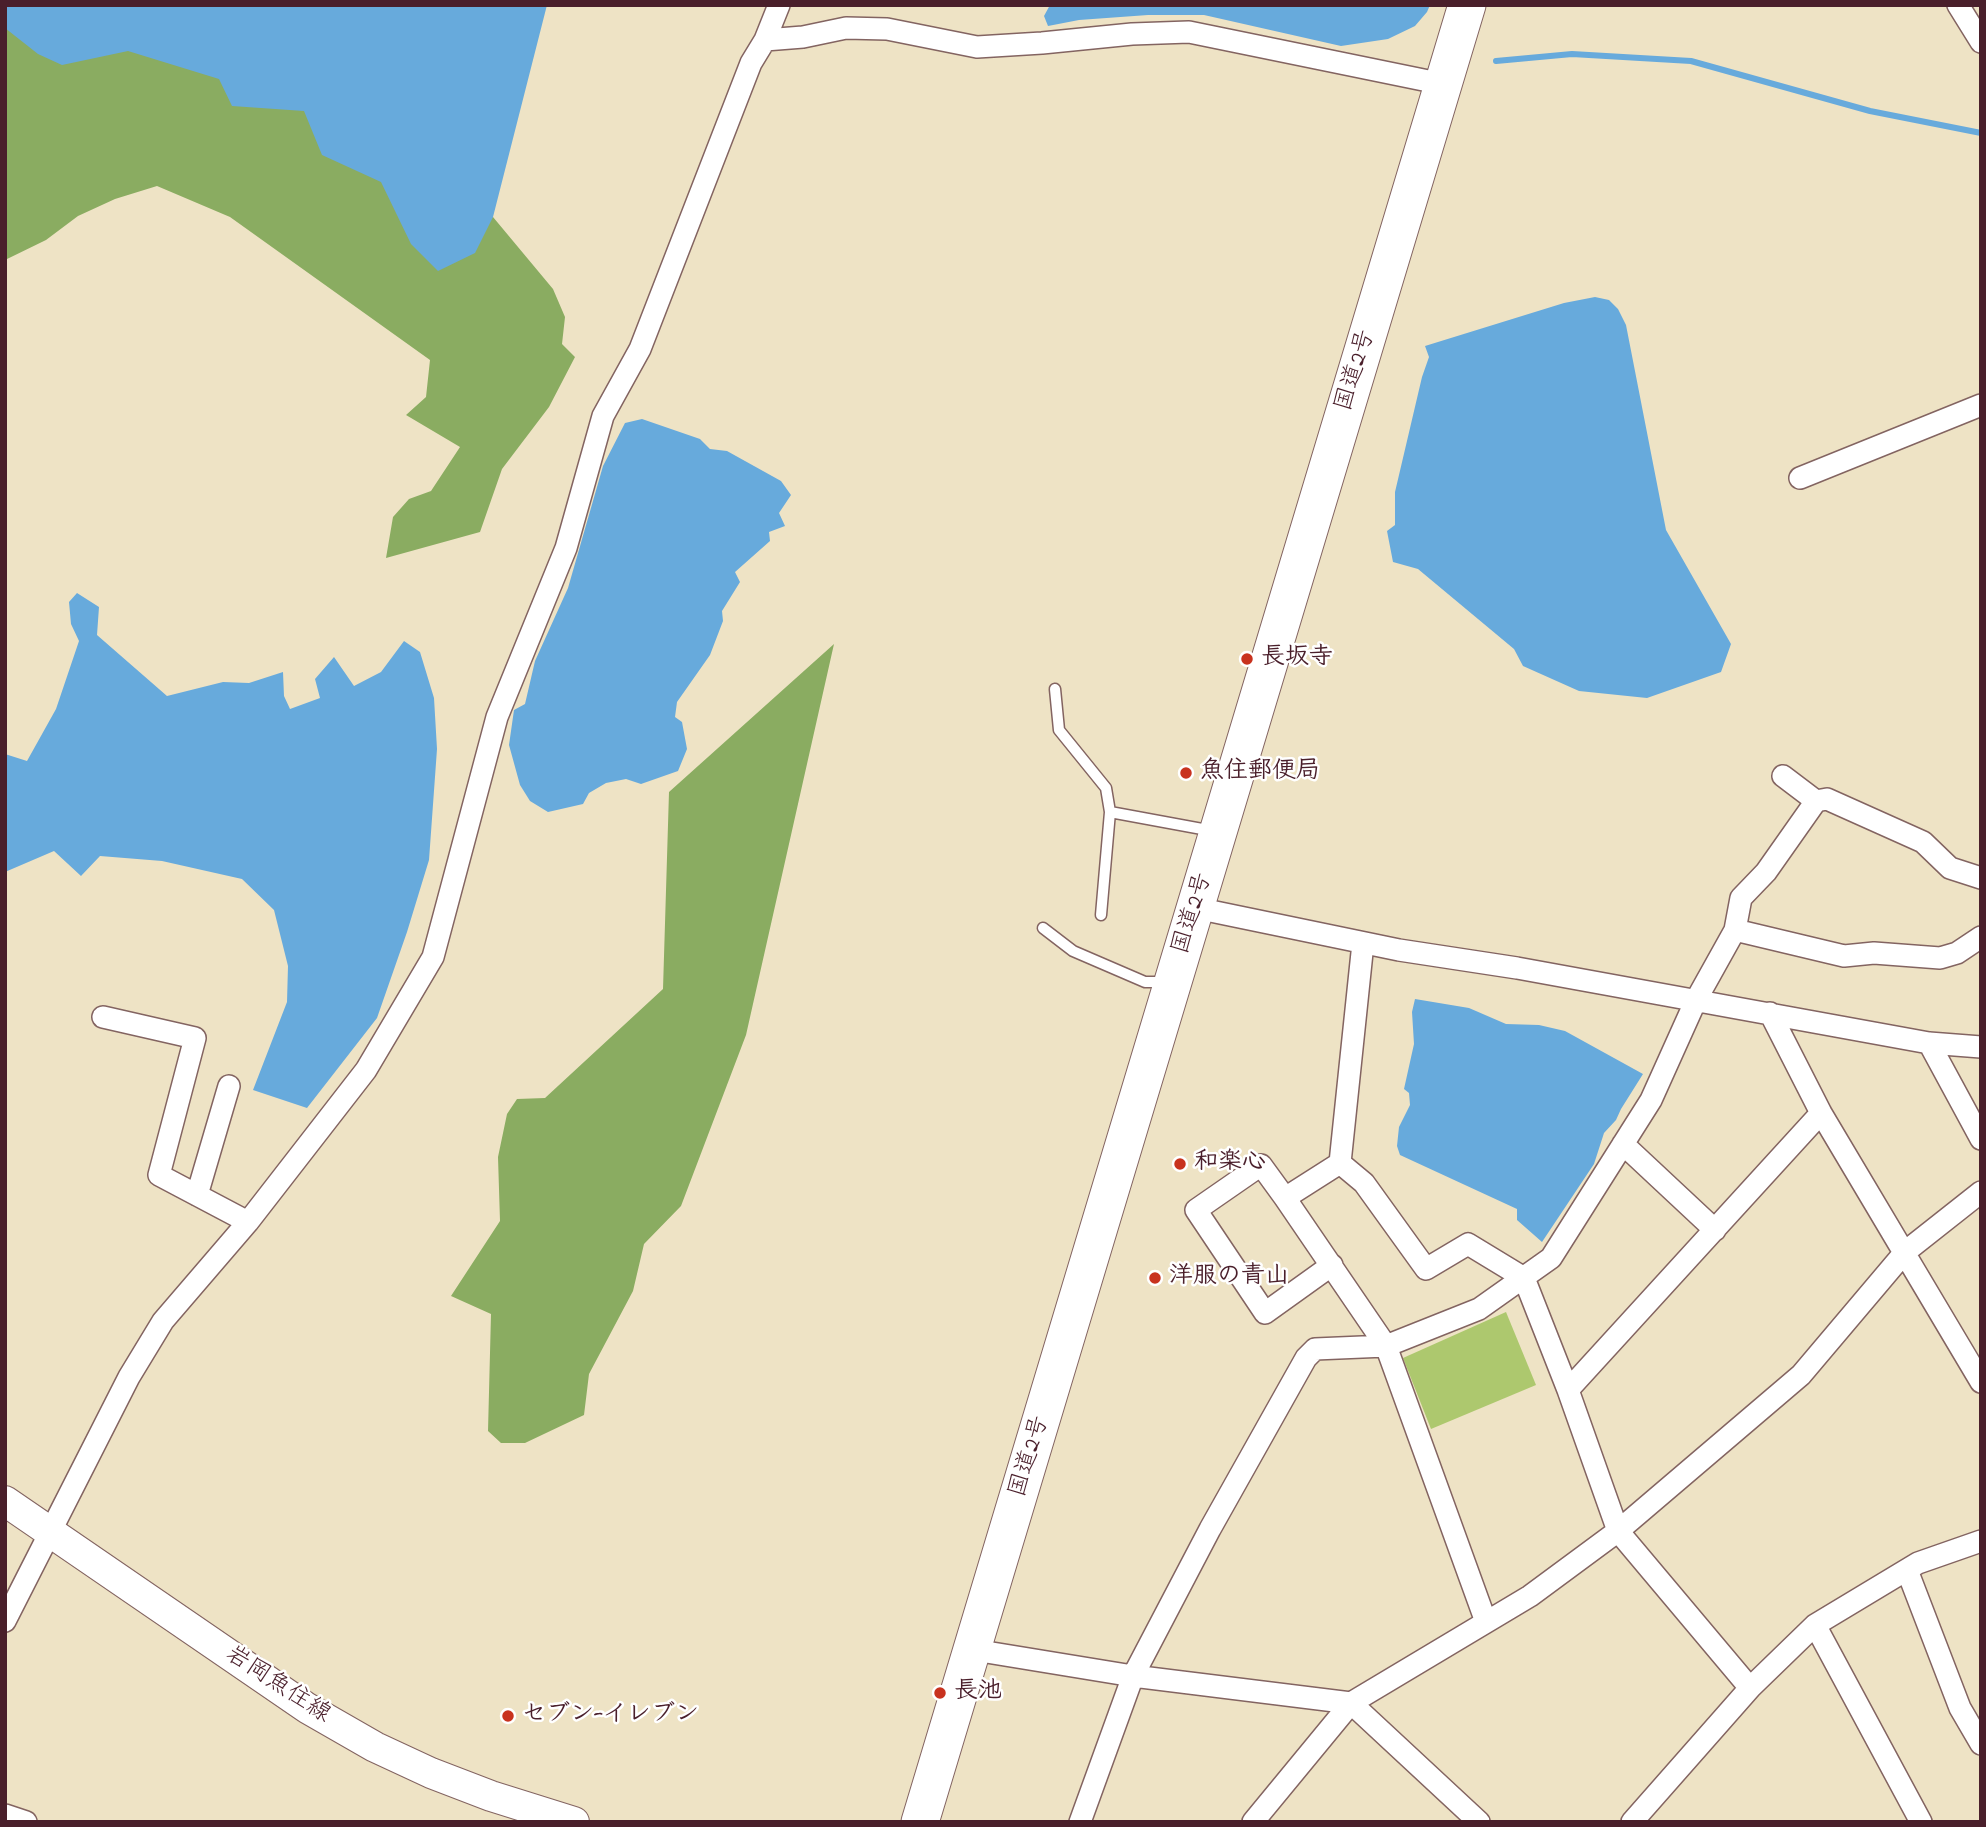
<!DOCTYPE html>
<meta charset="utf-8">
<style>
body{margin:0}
#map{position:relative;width:1986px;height:1827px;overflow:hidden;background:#eee3c5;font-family:"Indie Flower",sans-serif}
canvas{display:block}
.frame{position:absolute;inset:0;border:7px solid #4a1f2b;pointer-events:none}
</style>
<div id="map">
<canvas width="1986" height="1827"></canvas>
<div class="frame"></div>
</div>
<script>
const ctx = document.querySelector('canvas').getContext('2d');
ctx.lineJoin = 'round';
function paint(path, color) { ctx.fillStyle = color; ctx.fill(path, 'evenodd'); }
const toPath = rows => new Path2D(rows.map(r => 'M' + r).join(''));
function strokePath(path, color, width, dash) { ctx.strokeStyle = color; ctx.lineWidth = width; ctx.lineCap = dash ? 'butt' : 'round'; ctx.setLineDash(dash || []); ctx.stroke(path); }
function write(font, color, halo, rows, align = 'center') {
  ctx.font = font + ' "Indie Flower","Klee One",sans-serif'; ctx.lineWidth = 5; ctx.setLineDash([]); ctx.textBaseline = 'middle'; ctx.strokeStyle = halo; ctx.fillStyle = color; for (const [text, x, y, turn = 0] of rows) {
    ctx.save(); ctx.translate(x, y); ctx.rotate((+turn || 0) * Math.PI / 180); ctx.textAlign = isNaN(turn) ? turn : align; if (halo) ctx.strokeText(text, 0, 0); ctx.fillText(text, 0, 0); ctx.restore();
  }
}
paint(toPath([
 [1506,1312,1536,1385,1431,1429,1403,1358]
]), '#adc86e');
paint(toPath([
 [5,5,234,61,464,186,493,217,553,289,565,317,562,344,575,357,549,407,502,469,480,532,386,558,393,517,409,499,431,491,460,447,406,415,426,397,430,360,230,217,157,186,115,199,78,216,46,240,5,260],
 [834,644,746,1035,681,1206,644,1244,633,1291,589,1374,584,1415,525,1443,501,1443,488,1431,491,1314,451,1296,500,1221,498,1157,507,1114,517,1099,545,1098,663,989,669,792]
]), '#8aac61');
paint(toPath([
 [5,5,547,5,493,217,475,253,438,271,411,244,381,182,322,155,304,111,232,106,219,79,128,51,62,65,38,54,5,28],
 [1050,5,1430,5,1427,12,1415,26,1388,39,1341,46,1204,15,1148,15,1079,20,1048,26,1044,16],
 [1595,297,1609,300,1618,309,1626,325,1666,530,1731,644,1721,672,1647,698,1579,691,1523,666,1514,649,1418,569,1393,562,1387,531,1395,525,1395,492,1422,377,1429,357,1425,346,1564,303],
 [642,419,700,439,710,449,727,451,781,481,791,495,779,513,785,526,769,532,770,541,735,572,740,582,722,611,723,621,710,655,677,702,675,717,682,722,687,749,678,771,641,784,626,779,606,783,589,793,583,804,548,812,530,801,520,785,509,745,514,710,525,704,535,661,568,588,603,466,625,423],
 [77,593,99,607,97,635,167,696,223,682,249,683,283,672,284,696,290,709,320,698,315,679,334,657,354,686,381,672,404,641,420,652,434,698,437,749,429,860,407,932,377,1018,307,1108,253,1090,287,1002,288,966,274,910,242,879,162,861,100,856,81,876,54,851,5,872,5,754,27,761,56,709,79,641,71,624,69,602],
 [1415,999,1469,1008,1506,1024,1539,1025,1565,1031,1643,1074,1621,1109,1616,1120,1604,1133,1594,1164,1542,1242,1517,1220,1517,1209,1400,1155,1397,1146,1399,1127,1410,1105,1409,1093,1404,1089,1414,1044,1412,1012]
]), '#67aadc');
strokePath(toPath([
 [1496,61,1572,54,1691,61,1870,111,1981,133]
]), '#67aadc', 6);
const lane = toPath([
 [1055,689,1059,730,1106,788,1110,812,1101,915],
 [1110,812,1213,831],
 [1043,928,1073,951,1145,982,1167,982]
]);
const street = toPath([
 [1958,5,1981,42],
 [765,40,803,37,846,28,887,29,977,47,1042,43,1132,34,1189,32,1443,84],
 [1800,478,1981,405],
 [1816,801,1827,799,1923,842,1950,868,1981,878],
 [1196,908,1399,950,1517,968,1929,1043,1981,1047],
 [1735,930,1844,956,1874,953,1940,958,1957,953,1981,937],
 [1363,943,1340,1163,1285,1198,1386,1346,1486,1622],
 [1770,1013,1821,1113,1981,1382],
 [103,1017,195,1038,159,1175,248,1222],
 [1929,1043,1981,1139],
 [1623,1144,1715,1230],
 [1340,1163,1364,1183,1426,1269,1468,1244,1524,1278,1568,1390,1618,1531,1750,1688],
 [197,1195,229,1086],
 [1285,1198,1261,1165,1196,1210,1265,1313,1332,1265],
 [1568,1390,1821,1113],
 [1907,1570,1960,1708,1981,1744],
 [5,1621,129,1377,163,1321,248,1222,366,1070,433,957,497,717,566,548,603,416,640,349,751,63,765,40,779,5],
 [1815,1625,1921,1822],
 [974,1650,1133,1676,1351,1703,1479,1822],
 [5,1815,26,1822],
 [1080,1822,1133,1676,1210,1529,1306,1358,1315,1349,1386,1346,1479,1309,1551,1258,1651,1100,1696,1000,1735,930,1741,898,1766,872,1816,801,1783,776],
 [1253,1822,1351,1703,1530,1596,1618,1531,1801,1375,1905,1252,1981,1192],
 [1632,1822,1750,1688,1815,1625,1918,1563,1981,1541]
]);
const secondary = toPath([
 [5,1501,307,1708,375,1747,431,1773,491,1796,574,1822]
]);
const highway = toPath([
 [920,1822,1467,5]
]);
strokePath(lane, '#836461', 13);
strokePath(street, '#836461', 24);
strokePath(secondary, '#836461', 32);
strokePath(highway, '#836461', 39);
strokePath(lane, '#fff', 10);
strokePath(street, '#fff', 21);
strokePath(secondary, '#fff', 30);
strokePath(highway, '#fff', 37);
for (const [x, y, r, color] of [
 [1247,659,7,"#c8321e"],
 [1186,773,7,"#c8321e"],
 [1180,1164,7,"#c8321e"],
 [1155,1278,7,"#c8321e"],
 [940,1693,7,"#c8321e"],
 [508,1716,7,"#c8321e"]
]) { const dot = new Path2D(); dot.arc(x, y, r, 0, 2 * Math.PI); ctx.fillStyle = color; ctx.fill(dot); strokePath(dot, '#fff', 2.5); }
write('24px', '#4a1f2b', '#fff', [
 ["国道2号",1357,371,-73],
 ["国道2号",1194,914,-73],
 ["国道2号",1031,1457,-73],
 ["岩岡魚住線",277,1686,33]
]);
write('bold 24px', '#4a1f2b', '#fff', [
 ["長坂寺",1261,659],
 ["魚住郵便局",1200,773],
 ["和楽心",1194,1164],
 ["洋服の青山",1169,1278],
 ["長池",954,1693],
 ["セブン-イレブン",522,1716]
], 'left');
</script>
